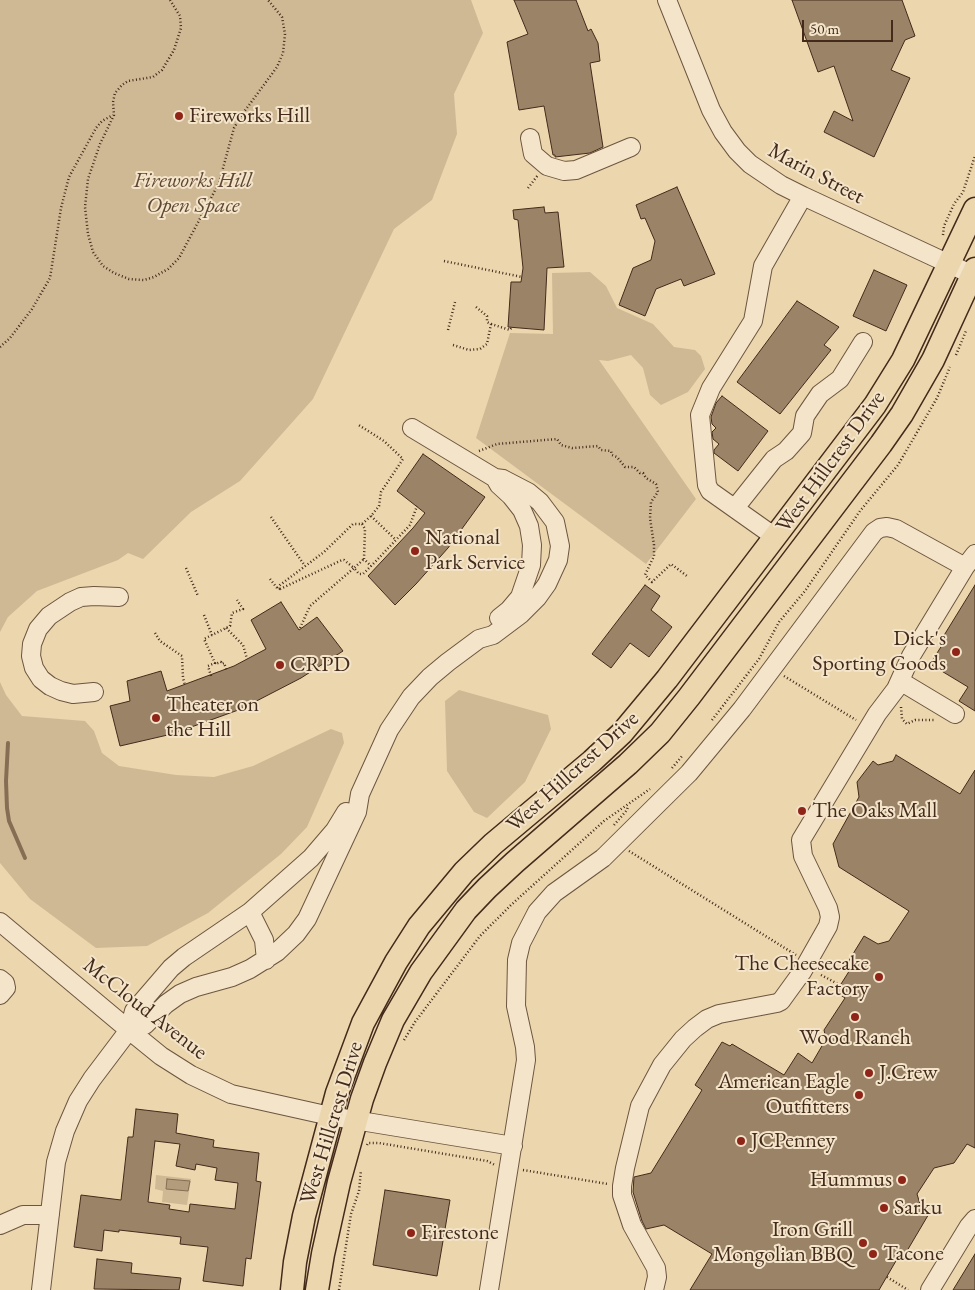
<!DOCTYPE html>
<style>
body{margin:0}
#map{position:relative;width:975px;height:1290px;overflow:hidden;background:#ecd6ae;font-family:"EB Garamond",serif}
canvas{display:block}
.scale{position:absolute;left:802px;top:20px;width:91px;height:22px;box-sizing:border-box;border:2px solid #432a1a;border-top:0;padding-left:6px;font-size:15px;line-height:18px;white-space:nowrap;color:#432a1a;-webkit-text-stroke:4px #f3e4ca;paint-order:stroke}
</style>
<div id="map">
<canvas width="975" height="1290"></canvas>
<div class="scale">50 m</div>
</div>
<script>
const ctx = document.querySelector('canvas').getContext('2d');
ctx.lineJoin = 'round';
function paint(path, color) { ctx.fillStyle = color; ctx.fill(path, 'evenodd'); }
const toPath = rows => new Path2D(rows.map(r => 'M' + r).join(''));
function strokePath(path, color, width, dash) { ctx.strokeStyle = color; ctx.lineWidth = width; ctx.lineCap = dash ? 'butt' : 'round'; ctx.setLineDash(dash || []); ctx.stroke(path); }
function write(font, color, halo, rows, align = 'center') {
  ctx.font = font + ' "EB Garamond",serif'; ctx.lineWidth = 4; ctx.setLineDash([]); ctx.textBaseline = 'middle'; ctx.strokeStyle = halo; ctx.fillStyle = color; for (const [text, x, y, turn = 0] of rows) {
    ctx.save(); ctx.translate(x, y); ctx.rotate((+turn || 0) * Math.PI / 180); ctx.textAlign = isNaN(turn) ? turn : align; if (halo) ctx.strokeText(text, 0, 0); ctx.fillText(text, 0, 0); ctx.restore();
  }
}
paint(toPath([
 [0,0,471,0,483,33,454,94,457,134,432,200,394,229,313,399,240,481,191,512,143,559,128,553,118,560,37,591,8,617,0,632],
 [590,272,606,286,617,308,653,324,674,347,695,350,701,356,705,369,688,392,661,405,650,395,643,368,631,355,608,361,599,360,696,499,646,564,476,438,510,333,553,334,552,273],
 [0,682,6,695,22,716,85,721,94,731,102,753,119,766,176,775,214,777,253,766,331,729,342,733,344,743,307,827,281,854,208,913,147,946,96,948,30,899,0,863],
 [459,690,548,715,551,729,525,782,487,818,474,812,447,771,445,701],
 [156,1175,191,1179,187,1205,162,1202,163,1191,155,1189]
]), '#cfb995');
const water = toPath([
 [167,1179,190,1181,188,1191,166,1189,167,1179]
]);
paint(water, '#b39c7c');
strokePath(water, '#866e55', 1);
strokePath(toPath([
 [8,743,6,781,7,808,9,821,25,858]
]), '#866e55', 4);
const building = toPath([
 [514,0,576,0,588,31,591,29,598,43,600,61,590,63,603,147,590,153,555,157,555,155,553,155,544,106,519,110,507,42,528,34,514,0],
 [792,0,902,0,915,36,905,40,891,70,910,78,874,157,824,132,834,111,853,121,834,66,818,72,792,0],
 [677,187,715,274,684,286,681,279,656,289,645,316,619,305,633,268,651,260,655,241,645,218,641,219,636,205,677,187],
 [544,207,545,213,558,212,564,267,547,268,544,330,508,327,511,282,521,282,523,268,518,220,514,219,513,210,544,207],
 [874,270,907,285,886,331,853,316,874,270],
 [797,301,839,327,824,345,831,350,780,414,737,382,797,301],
 [722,396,768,431,738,471,714,453,714,450,719,444,713,439,712,432,716,428,712,424,711,417,716,403,722,396],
 [423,454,485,497,448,548,416,584,395,605,368,576,413,528,425,513,397,491,423,454],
 [645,585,660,596,651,610,672,627,649,657,630,643,611,668,592,654,645,585],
 [975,585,975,711,959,701,968,687,930,664,946,639,943,637,975,585],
 [281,602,299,630,317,617,343,651,301,678,241,709,172,734,120,746,110,706,130,701,127,681,161,671,167,691,234,666,266,649,251,620,281,602],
 [896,755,960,794,975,770,975,1148,967,1144,954,1163,934,1168,917,1194,920,1204,930,1212,904,1256,900,1254,879,1290,690,1290,712,1254,664,1225,646,1229,642,1221,633,1192,634,1177,651,1173,702,1090,695,1085,722,1042,730,1046,732,1044,784,1075,798,1053,812,1063,826,1039,824,1030,845,998,836,992,853,965,848,962,864,936,878,944,889,941,909,911,839,867,833,844,859,797,857,782,873,761,878,765,893,761,896,755],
 [136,1109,178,1114,176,1133,214,1140,213,1147,259,1153,256,1181,261,1182,251,1259,246,1258,243,1286,203,1281,208,1247,180,1244,181,1237,119,1230,119,1232,104,1230,102,1251,74,1247,81,1195,121,1200,128,1137,133,1137,136,1109],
 [155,1141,180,1144,176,1166,195,1170,196,1164,217,1168,215,1180,238,1183,235,1209,190,1204,189,1212,169,1209,170,1205,148,1202,155,1141],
 [385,1190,450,1200,437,1276,373,1265,385,1190],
 [975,1254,975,1290,953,1290,975,1254],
 [97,1259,132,1263,131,1273,181,1278,179,1290,94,1289,97,1259]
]);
paint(building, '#9b8367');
strokePath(building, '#432a1a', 1);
const minor = toPath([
 [667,0,711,110,723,132,737,151,750,164,781,185,803,196,975,276],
 [530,138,533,154,547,166,564,171,576,170,631,147],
 [412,428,495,478,499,485,511,496,522,510,529,526,532,545,531,565,520,597,509,610,499,618],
 [735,508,774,459,786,451,802,433,805,416,820,394,840,379,863,342],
 [775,537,710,491,707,485,700,415,711,388,753,321,763,266,803,196],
 [900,681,955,714],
 [94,692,73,694,61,691,50,686,41,679,34,668,31,656,32,644,38,629,49,616,70,602,81,597,94,596,119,597],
 [250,912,264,940,266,960],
 [0,922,129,1030,161,1056,191,1075,231,1094,330,1116,513,1146],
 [0,979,5,983,6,988,0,995],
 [129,1030,145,1025,166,1004,180,994,196,987,232,977,250,969,277,952,296,934,307,919,357,812,360,794,389,730,411,697,430,677,448,662,479,639,493,635,521,614,537,598,547,584,558,560,560,546,555,522,540,502,528,492,503,479,495,478],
 [0,1225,23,1215,50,1215],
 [41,1290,56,1162,65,1131,78,1101,92,1079,129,1030,134,1011,171,968,184,957,250,912,311,858,335,830,346,812],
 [489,1290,526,1060,525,1047,516,1006,517,960,521,943,537,912,554,893,603,858,689,773,742,709,874,532,880,528,887,527,896,529,965,567,975,554],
 [654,1290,657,1277,656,1268,632,1225,622,1195,622,1186,625,1168,640,1106,662,1065,683,1039,695,1028,707,1019,719,1014,777,1003,781,1001,802,972,828,926,830,917,828,908,803,856,801,840,877,714,896,689,911,656,965,567],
 [930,1290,969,1226,975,1219]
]);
const major = toPath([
 [292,1290,295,1262,304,1216,337,1093,363,1023,396,962,419,926,464,872,493,844,592,761,622,733,667,679,875,405,903,360,975,209],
 [317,1290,323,1254,339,1182,362,1099,375,1063,393,1020,421,972,466,910,487,888,515,862,628,764,660,733,689,697,881,444,902,414,933,360,975,269]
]);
strokePath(minor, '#6d553f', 20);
strokePath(major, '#432a1a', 25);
strokePath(toPath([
 [170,0,180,16,181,28,174,50,162,70,153,77,128,81,122,85,115,93,113,102,114,115,100,144,88,179,85,207,88,234,93,252,103,266,114,273,129,279,144,280,154,277,168,269,179,258,219,183,234,128,241,116,277,67,283,53,285,34,282,17,268,0],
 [528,188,538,175],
 [943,235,944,226,954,204,963,192,975,156],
 [444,261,522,277],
 [491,324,510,330,512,327],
 [448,330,455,302],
 [453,345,469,350,480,349,487,344,491,324,487,322,487,316,476,307],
 [0,347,10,338,32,309,50,278,61,208,69,177,96,128,102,121,113,115],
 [956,355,966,331],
 [479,451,497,444,557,439,561,445,572,448,598,446,601,450,611,451,612,455,617,457,625,467,634,467,640,473,643,473,646,478,656,484,658,492,651,502,650,518,654,545,654,556,645,575,652,582,671,564,687,576],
 [371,516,396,540],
 [271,517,305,566],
 [362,524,365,529,364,559,371,566],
 [186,568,198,596],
 [270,579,277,588],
 [280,589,277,588,280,585,324,552,353,524,362,524,371,516,379,506,381,492,403,459,384,441,357,424],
 [280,589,342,560,344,560,354,568,364,559],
 [204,615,212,635],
 [226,628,243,645,247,659],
 [300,628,310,606,354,568,359,574,363,574,377,560,410,525,417,506],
 [155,633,160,641,182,656,183,678,185,685],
 [215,663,215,664,221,662,222,664,224,663,227,671],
 [211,676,208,666,215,663,204,639,230,626,232,613,243,609,237,600],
 [784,676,856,720],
 [901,707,902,719,907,724,915,720,935,720],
 [712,720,759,659,779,622,805,591,860,511,898,465,937,398,950,367],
 [672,768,683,755],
 [614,825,627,810,628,806],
 [629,851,796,955],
 [821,975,840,985],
 [404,1040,415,1022,480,936,511,905,604,821,650,789],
 [367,1145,368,1143,379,1143,487,1161,495,1165],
 [523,1170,608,1184],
 [887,1277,908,1290],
 [339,1290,351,1214,359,1191,361,1170]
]), '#432a1a', 2.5, [1, 2.5]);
strokePath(minor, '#f3e4ca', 18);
strokePath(major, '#ecd6ae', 22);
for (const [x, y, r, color] of [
 [179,116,5,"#8f2418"],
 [415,551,5,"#8f2418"],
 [956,652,5,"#8f2418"],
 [280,665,5,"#8f2418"],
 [156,718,5,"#8f2418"],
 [802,811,5,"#8f2418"],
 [879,977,5,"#8f2418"],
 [855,1017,5,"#8f2418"],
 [869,1073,5,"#8f2418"],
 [859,1095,5,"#8f2418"],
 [741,1141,5,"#8f2418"],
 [902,1180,5,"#8f2418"],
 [884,1208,5,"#8f2418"],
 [411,1233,5,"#8f2418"],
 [863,1243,5,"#8f2418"],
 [873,1254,5,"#8f2418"]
]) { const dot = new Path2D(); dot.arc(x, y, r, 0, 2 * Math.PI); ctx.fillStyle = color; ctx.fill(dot); strokePath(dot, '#f3e4ca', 2); }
write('22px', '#432a1a', '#f3e4ca', [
 ["Fireworks Hill",189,116],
 ["National",425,538],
 ["Park Service",425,563],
 ["Dick's",946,639,"right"],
 ["Sporting Goods",946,664,"right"],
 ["CRPD",290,665],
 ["Theater on",166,705],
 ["the Hill",166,730],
 ["The Oaks Mall",812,811],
 ["The Cheesecake",869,964,"right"],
 ["Factory",869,989,"right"],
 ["Wood Ranch",855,1038,"center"],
 ["J.Crew",879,1073],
 ["American Eagle",849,1082,"right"],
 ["Outfitters",849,1107,"right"],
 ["JCPenney",751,1141],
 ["Hummus",892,1180,"right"],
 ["Sarku",894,1208],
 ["Iron Grill",853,1230,"right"],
 ["Mongolian BBQ",853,1255,"right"],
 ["Firestone",421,1233],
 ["Tacone",883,1254]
], 'left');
write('22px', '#432a1a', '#f3e4ca', [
 ["Marin Street",816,174,28],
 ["West Hillcrest Drive",831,462,-54],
 ["West Hillcrest Drive",573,772,-42],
 ["McCloud Avenue",145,1009,38],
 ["West Hillcrest Drive",332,1123,-73]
]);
write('italic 22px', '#5f4733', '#f3e4ca', [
 ["Fireworks Hill",193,181],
 ["Open Space",193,206]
]);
</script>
